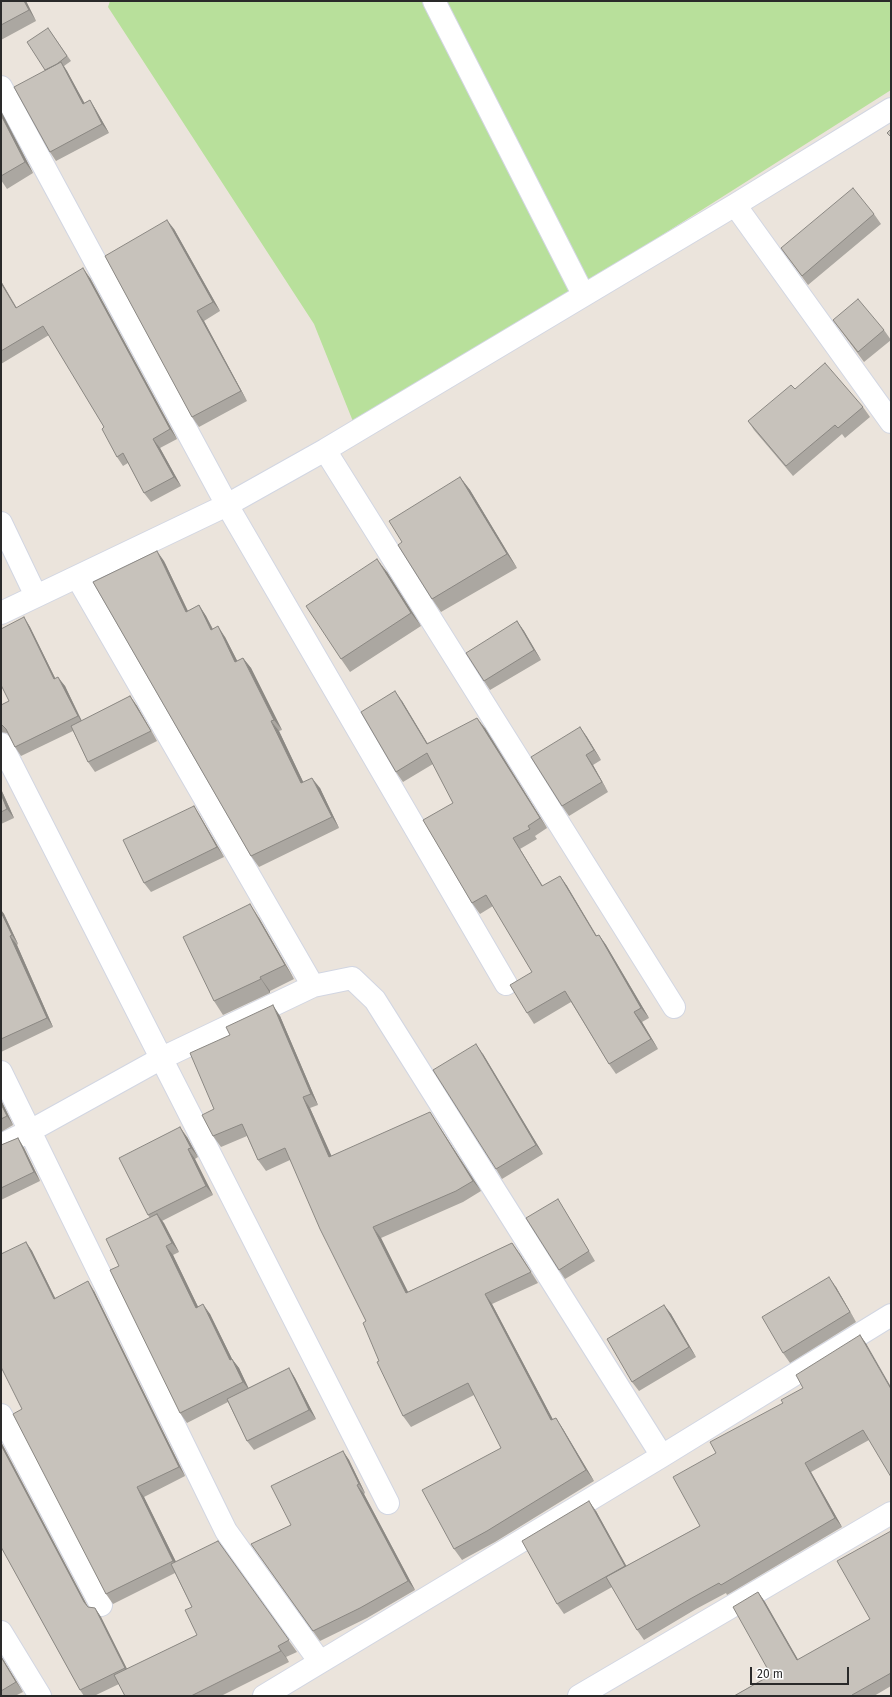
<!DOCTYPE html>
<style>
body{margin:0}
#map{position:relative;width:892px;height:1697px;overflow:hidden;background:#ebe4dc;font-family:"Fira Sans",sans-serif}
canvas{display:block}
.frame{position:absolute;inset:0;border:2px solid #2a2a2a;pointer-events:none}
.scale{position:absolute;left:750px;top:1667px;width:99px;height:18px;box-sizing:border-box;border:2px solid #2a2a2a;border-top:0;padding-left:5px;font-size:12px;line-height:14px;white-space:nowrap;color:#2a2a2a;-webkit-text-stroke:3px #fff;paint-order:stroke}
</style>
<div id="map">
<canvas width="892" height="1697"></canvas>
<div class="frame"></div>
<div class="scale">20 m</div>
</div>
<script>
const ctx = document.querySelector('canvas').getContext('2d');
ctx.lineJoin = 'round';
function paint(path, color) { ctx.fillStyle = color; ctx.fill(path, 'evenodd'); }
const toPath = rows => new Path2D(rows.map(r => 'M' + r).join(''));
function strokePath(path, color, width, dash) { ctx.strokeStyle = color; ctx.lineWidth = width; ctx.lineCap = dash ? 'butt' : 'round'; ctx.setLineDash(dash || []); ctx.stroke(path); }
paint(toPath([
 [110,1,891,1,891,90,356,429,314,324,108,7]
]), '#b8e09b');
const minor = toPath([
 [434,1,583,294],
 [1,87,227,505,506,984],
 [735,205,891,422],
 [325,450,674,1007],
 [1,523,36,596],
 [77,577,313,986],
 [1,613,227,505,325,450,735,205,891,109],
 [1,744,388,1503],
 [1,1072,226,1531,320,1662],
 [1,1145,30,1131,160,1059,313,986,352,978,375,1000,662,1456],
 [1,1415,101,1605],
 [1,1632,40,1696],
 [264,1696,662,1456,891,1315],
 [579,1696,891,1513]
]);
strokePath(minor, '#d2d6e2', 24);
strokePath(minor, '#fff', 22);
paint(toPath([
 [1,1,26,1,36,21,1,40],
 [48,28,71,61,64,66,67,71,84,103,90,100,96,110,109,133,56,161,50,152,45,70],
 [1,111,33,173,7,189,1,180],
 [874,214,881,224,808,285,781,248],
 [174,229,220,311,204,321,247,401,199,427,192,417],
 [90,278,177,439,160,448,181,486,151,502,144,493,128,463,123,466,117,457,104,427,49,335,1,364,1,281,17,308],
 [833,320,884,330,891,340,864,362],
 [795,389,863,407,870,417,845,438,842,434,793,476,754,430,748,421],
 [460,477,470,490,517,568,441,612,432,599,402,542],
 [164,561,188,611,199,605,206,616,213,629,225,637,237,661,243,658,251,668,282,730,279,731,303,782,320,788,339,828,259,867,251,856],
 [387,572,421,626,350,672,341,659],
 [24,617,30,627,55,678,65,686,82,721,130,696,137,706,157,741,95,772,88,762,73,731,21,756,15,747,8,734,7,733,1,732,1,705,9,701],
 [517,621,524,631,541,660,490,690,484,681],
 [402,701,427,743,485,728,547,828,535,836,537,839,520,849,543,886,560,876,567,886,597,936,599,935,606,945,649,1018,642,1022,658,1049,616,1074,609,1064,571,1002,534,1024,527,1013,532,972,493,906,480,914,472,903,453,803,433,764,403,782,396,772],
 [580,727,587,737,601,760,593,765,608,792,569,816,562,806],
 [1,789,14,818,1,824],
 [194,806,200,816,224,857,151,892,144,883],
 [1,910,4,914,18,944,17,945,53,1027,1,1052],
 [259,918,294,979,270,991,270,993,223,1015,214,1001],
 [280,1016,318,1105,310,1108,331,1156,437,1123,481,1191,463,1202,381,1238,408,1292,512,1243,538,1283,492,1304,553,1420,556,1418,563,1429,594,1481,495,1542,462,1560,454,1549,501,1448,474,1395,411,1427,403,1416,379,1361,366,1321,290,1160,266,1171,258,1160,247,1136,221,1147,213,1136,214,1109],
 [483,1054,543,1154,502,1179,496,1169],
 [1,1100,13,1125,1,1132],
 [187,1137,198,1157,195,1159,213,1195,162,1221,179,1252,173,1255,198,1307,210,1314,232,1359,239,1368,248,1388,289,1368,295,1378,316,1419,254,1450,247,1441,228,1402,187,1423,180,1413,150,1218,148,1215],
 [18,1138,24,1148,40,1181,1,1200,1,1145],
 [564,1209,595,1261,565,1279,559,1270],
 [26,1242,32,1251,55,1298,94,1291,185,1476,144,1497,176,1562,218,1541,297,1652,286,1657,289,1662,221,1696,125,1696,119,1684,94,1696,84,1696,80,1690,1,1547,1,1442,87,1605,88,1607,95,1608,101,1617,127,1669,197,1635,192,1607,175,1573,113,1604,106,1594,22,1409],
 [836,1287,856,1322,790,1363,783,1353],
 [664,1305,671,1314,696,1357,639,1391,632,1382],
 [860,1335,867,1345,869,1440,811,1472,842,1527,727,1595,726,1593,696,1609,644,1640,637,1630,612,1587,564,1614,557,1604,596,1511,626,1566,700,1526,716,1453,803,1388],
 [343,1451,349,1460,365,1493,364,1494,415,1590,367,1618,320,1641,251,1544,291,1525],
 [891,1531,891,1686,874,1696,734,1696,771,1675,758,1592,765,1602,798,1660,870,1619],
 [1,1656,23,1692,15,1696,1,1696]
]), '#aba7a1');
paint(toPath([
 [24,1,26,1,36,21,29,10],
 [61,62,67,71,90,113,83,104],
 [90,100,96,110,109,133,102,124],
 [1,111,33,173,25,162,1,115],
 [167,220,174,229,220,311,213,302],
 [83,268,90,278,177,439,170,429],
 [1,281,22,318,1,283],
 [197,311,204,321,247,401,241,391],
 [153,439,160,448,181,486,174,477],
 [460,477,470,490,517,568,507,554],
 [157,551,164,561,193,622,186,612],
 [377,559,387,572,421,626,411,613],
 [199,605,206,616,218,640,211,630],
 [24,617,30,627,60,688,54,679],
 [517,621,524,631,541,660,534,650],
 [218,626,225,637,243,672,235,662],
 [243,658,251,668,282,730,274,720],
 [58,677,65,686,84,726,78,716],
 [395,691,402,701,434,754,427,744],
 [130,696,137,706,157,741],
 [477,718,485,728,547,828,540,818],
 [271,721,279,731,309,794,301,783],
 [580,727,587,737,601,760,594,750],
 [586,755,593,765,608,792,602,782],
 [312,778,320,788,339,828,332,817],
 [1,789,14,818,7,809,1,794],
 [194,806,200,816,224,857,217,847],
 [513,838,520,849,549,897,542,886],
 [560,876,567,886,603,947,596,936],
 [250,904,259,918,294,979,285,965],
 [1,910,4,914,18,944,12,935,1,912],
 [599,935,606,945,649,1018,641,1008],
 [10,936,17,945,53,1027,47,1018],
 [260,977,270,991,270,993,261,979],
 [273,1005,280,1016,318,1105,311,1094],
 [634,1012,642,1022,658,1049,651,1039],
 [476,1044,483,1054,543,1154,536,1145],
 [303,1097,310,1108,337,1168,329,1157],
 [1,1100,13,1125,7,1116,1,1104],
 [430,1112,437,1123,481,1191,473,1181],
 [180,1127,187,1137,198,1157,191,1148],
 [18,1138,24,1148,40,1181,34,1172],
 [188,1149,195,1159,213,1195,206,1186],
 [157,1214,164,1223,179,1252,172,1243],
 [373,1227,381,1238,414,1304,406,1293],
 [26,1242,32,1251,60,1308,54,1299],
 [512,1243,520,1254,538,1283,531,1272],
 [166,1246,173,1255,203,1317,196,1308],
 [829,1277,836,1287,856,1322],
 [88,1281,94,1291,185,1476,179,1467],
 [485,1294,492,1304,559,1431,551,1420],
 [203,1304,210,1314,237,1369,230,1360],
 [664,1305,671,1314,696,1357,689,1347],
 [860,1335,867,1345,891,1387,891,1389],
 [232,1359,239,1368,250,1391,243,1382],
 [289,1368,295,1378,316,1419,309,1410],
 [556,1418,563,1429,594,1481,586,1470],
 [1,1442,90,1611,84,1602,1,1445],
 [343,1451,349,1460,365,1493,359,1484],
 [805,1463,811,1472,842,1527,835,1518],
 [357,1485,364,1494,415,1590,408,1581],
 [137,1487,144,1497,180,1570,173,1561],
 [589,1501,596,1511,632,1576,625,1566],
 [758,1592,765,1602,804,1670,797,1660],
 [95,1608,101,1617,131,1677,125,1668],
 [278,1646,286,1657,289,1662,281,1651],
 [1,1656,23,1692,16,1682,1,1657]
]), '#8b8883');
const building = toPath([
 [1,1,24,1,29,10,1,25,1,1],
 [48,28,67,56,57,64,45,70,27,42,48,28],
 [61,62,83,104,90,100,102,124,50,152,14,87,61,62],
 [1,115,25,162,1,176,1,115],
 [891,129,891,137,887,133,891,129],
 [853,188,874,214,802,276,781,248,853,188],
 [167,220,213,302,197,311,241,391,192,417,105,256,167,220],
 [83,268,170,429,153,439,174,477,144,493,123,453,117,457,102,429,104,427,43,326,1,351,1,283,16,308,83,268],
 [858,299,884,330,858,352,833,320,858,299],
 [825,363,863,407,838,428,835,425,786,466,748,421,791,385,795,389,825,363],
 [460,477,507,554,432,599,398,545,402,542,389,521,460,477],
 [157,551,186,612,199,605,211,630,218,626,235,662,243,658,274,720,271,721,301,783,312,778,332,817,251,856,93,582,157,551],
 [377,559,411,613,341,659,306,606,377,559],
 [24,617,54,679,58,677,78,716,15,747,6,729,1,724,1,705,9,701,1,685,1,629,24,617],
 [517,621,534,650,484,681,466,653,517,621],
 [395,691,427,744,477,718,540,818,528,826,530,829,513,838,542,886,560,876,596,936,599,935,641,1008,634,1012,651,1039,609,1064,565,991,527,1013,510,985,532,972,486,895,472,903,423,820,453,803,427,753,396,772,361,712,395,691],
 [130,696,151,731,88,762,71,726,130,696],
 [580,727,594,750,586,755,602,782,562,806,531,757,580,727],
 [1,794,7,809,1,812,1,794],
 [194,806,217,847,144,883,123,840,194,806],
 [250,904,285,965,260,977,261,979,214,1001,183,937,250,904],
 [1,912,12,935,10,936,47,1018,1,1039,1,912],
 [273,1005,311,1094,303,1097,329,1157,430,1112,473,1181,456,1191,373,1227,406,1293,512,1243,531,1272,485,1294,551,1420,556,1418,586,1470,487,1531,454,1549,422,1490,501,1448,468,1383,403,1416,377,1362,379,1361,363,1323,366,1321,320,1229,285,1148,258,1160,242,1124,213,1136,202,1115,214,1109,190,1053,230,1035,226,1027,273,1005],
 [476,1044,536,1145,496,1169,433,1070,476,1044],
 [1,1104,7,1116,1,1119,1,1104],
 [180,1127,191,1148,188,1149,206,1186,148,1215,119,1158,180,1127],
 [18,1138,34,1172,1,1188,1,1145,18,1138],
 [558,1199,589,1251,559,1270,526,1218,558,1199],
 [157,1214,172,1243,166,1246,196,1308,203,1304,230,1360,232,1359,243,1382,180,1413,110,1270,119,1266,106,1239,157,1214],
 [26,1242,54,1299,88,1281,179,1467,137,1487,173,1561,106,1594,13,1414,22,1409,1,1367,1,1254,26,1242],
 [829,1277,850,1312,783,1353,762,1317,829,1277],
 [664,1305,689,1347,632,1382,607,1339,664,1305],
 [860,1335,891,1389,891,1477,863,1430,805,1463,835,1518,721,1585,719,1583,690,1599,637,1630,606,1577,700,1526,673,1477,716,1453,710,1442,783,1403,781,1400,803,1388,796,1375,860,1335],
 [289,1368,309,1410,247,1441,227,1399,289,1368],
 [1,1445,84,1602,88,1607,95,1608,125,1668,80,1690,1,1547,1,1445],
 [343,1451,359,1484,357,1485,408,1581,360,1608,313,1631,251,1544,291,1525,271,1486,343,1451],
 [589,1501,625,1566,557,1604,522,1541,589,1501],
 [891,1531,891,1673,852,1695,852,1696,734,1696,771,1675,733,1607,758,1592,797,1660,870,1619,837,1561,891,1531],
 [218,1541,289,1640,278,1646,281,1651,191,1696,125,1696,114,1675,197,1635,185,1610,192,1607,171,1564,218,1541],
 [1,1657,16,1682,1,1691,1,1657]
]);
paint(building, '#c7c2bb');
strokePath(building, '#8b8883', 1);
</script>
